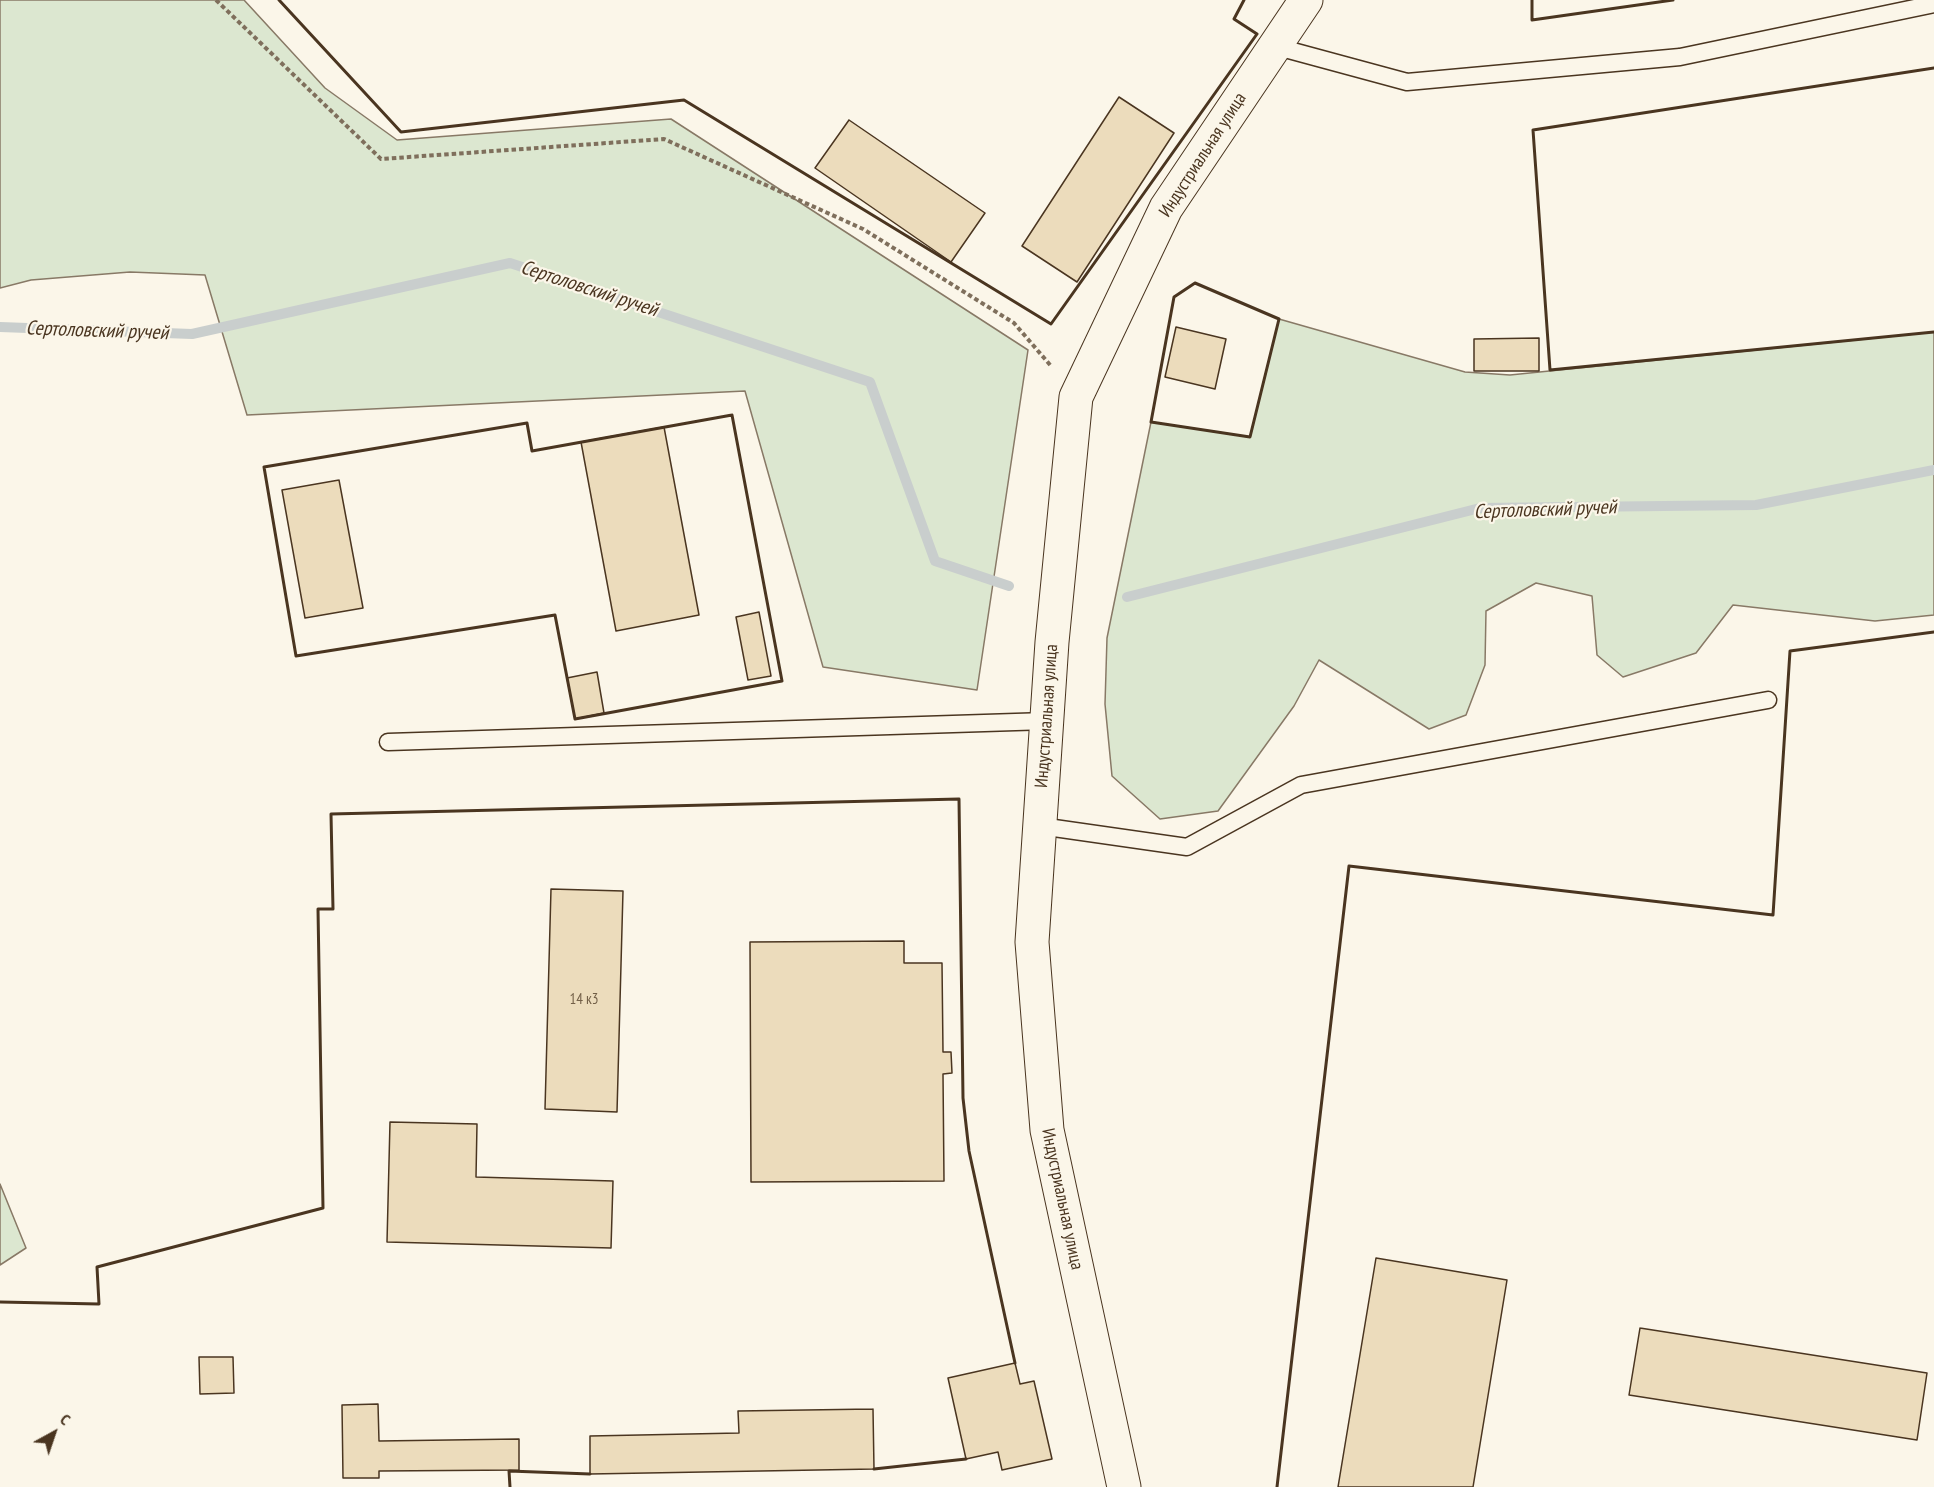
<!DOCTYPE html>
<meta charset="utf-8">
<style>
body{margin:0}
#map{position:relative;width:1934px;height:1487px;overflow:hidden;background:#fbf6e9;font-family:"PT Sans Narrow",sans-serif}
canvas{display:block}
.north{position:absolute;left:24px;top:1403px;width:60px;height:60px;-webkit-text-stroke:4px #fbf6e9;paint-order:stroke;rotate:40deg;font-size:16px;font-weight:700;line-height:24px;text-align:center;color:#4a3520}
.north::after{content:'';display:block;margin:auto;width:21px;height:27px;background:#4a3520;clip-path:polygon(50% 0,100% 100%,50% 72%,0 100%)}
</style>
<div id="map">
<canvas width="1934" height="1487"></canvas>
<div class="north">С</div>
</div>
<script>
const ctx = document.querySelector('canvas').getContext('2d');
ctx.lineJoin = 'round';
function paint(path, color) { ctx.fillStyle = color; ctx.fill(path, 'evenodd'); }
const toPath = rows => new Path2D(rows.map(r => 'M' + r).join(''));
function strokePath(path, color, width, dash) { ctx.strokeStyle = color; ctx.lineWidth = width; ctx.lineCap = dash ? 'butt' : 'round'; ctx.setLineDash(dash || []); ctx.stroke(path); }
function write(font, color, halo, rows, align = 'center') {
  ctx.font = font + ' "PT Sans Narrow",sans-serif'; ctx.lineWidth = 4.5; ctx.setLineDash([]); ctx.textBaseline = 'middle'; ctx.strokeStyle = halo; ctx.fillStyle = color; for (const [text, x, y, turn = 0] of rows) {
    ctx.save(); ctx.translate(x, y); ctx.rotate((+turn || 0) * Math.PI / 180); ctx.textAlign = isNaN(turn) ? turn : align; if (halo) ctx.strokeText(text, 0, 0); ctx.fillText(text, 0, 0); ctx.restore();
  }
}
const green = toPath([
 [0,0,244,0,325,88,397,140,671,119,1028,350,977,690,823,667,745,391,247,415,205,275,130,272,31,280,0,288,0,0],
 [1279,319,1465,372,1510,375,1934,332,1934,615,1875,621,1733,605,1696,653,1623,677,1597,655,1592,596,1536,583,1486,611,1485,665,1466,715,1429,729,1319,660,1294,706,1218,811,1160,819,1112,776,1105,704,1107,638,1151,422,1250,437,1279,319],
 [0,1184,26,1248,0,1265,0,1184]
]);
paint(green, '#dce7d0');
strokePath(green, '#887966', 1.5);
strokePath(toPath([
 [0,327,192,334,510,263,870,382,935,561,1009,586],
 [1127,597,1480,508,1756,505,1934,470]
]), '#c9cecd', 10);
const building = toPath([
 [1119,97,1174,133,1077,282,1022,246,1119,97],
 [849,120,985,213,951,262,815,168,849,120],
 [1176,327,1226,339,1215,389,1165,377,1176,327],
 [1539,338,1539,371,1474,371,1474,339,1539,338],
 [664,427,699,615,616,631,581,442,664,427],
 [339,480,363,608,305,618,282,490,339,480],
 [759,612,771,676,748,680,736,617,759,612],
 [597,672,604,713,575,719,567,678,597,672],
 [551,889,623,891,617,1112,545,1109,551,889],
 [904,941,904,963,942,963,943,1052,951,1052,952,1073,943,1074,944,1181,751,1182,750,942,904,941],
 [390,1122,477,1124,476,1177,613,1181,611,1248,387,1242,390,1122],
 [1376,1258,1507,1280,1473,1487,1338,1487,1376,1258],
 [1640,1328,1927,1373,1917,1440,1629,1395,1640,1328],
 [199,1357,233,1357,234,1393,200,1394,199,1357],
 [1015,1363,1020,1384,1034,1381,1052,1459,1002,1470,998,1452,966,1459,948,1378,1015,1363],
 [378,1404,379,1441,519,1439,519,1470,379,1471,379,1478,343,1478,342,1405,378,1404],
 [873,1409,874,1469,590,1474,590,1436,739,1433,738,1411,873,1409]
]);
paint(building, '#ecdcbc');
strokePath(building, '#4a3520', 1.5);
const lane = toPath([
 [1274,46,1407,82,1680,57,1934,4],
 [388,742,1047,721],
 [1040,826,1187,847,1301,785,1768,700]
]);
const secondary = toPath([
 [1124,1487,1047,1130,1032,942,1052,642,1076,397,1166,208,1306,0]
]);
strokePath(lane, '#4a3520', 19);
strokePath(secondary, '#4a3520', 35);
strokePath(toPath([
 [216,0,381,159,664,139,863,229,1014,323,1051,366]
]), '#7f6f5c', 4, [4.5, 3]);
strokePath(lane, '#fbf6e9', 16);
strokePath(secondary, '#fbf6e9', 33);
strokePath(toPath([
 [279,0,401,132,684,100,1051,324,1257,34,1234,19,1244,0],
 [1532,0,1532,20,1673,0],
 [1934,68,1533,130,1550,370,1934,332],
 [1195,283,1279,319,1250,437,1151,422,1174,297,1195,283],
 [732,415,782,681,575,719,555,615,296,656,264,467,527,423,532,451,732,415],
 [0,1302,99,1304,97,1267,323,1208,318,909,333,909,331,814,959,799,963,1098,969,1151,1015,1363],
 [874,1469,966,1459],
 [510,1487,509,1471,590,1474],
 [1277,1487,1349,866,1773,915,1790,651,1934,632]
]), '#4a3520', 3);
write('15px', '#725f47', null, [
 ["14 к3",584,1000]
]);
write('18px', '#4a3520', '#fbf6e9', [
 ["Индустриальная улица",1203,155,-57],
 ["Индустриальная улица",1047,716,-86],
 ["Индустриальная улица",1062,1199,78]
]);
write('italic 20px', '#4a3520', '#fbf6e9', [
 ["Сертоловский ручей",589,289,18],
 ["Сертоловский ручей",97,331,2],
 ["Сертоловский ручей",1545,510,-2]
]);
</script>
